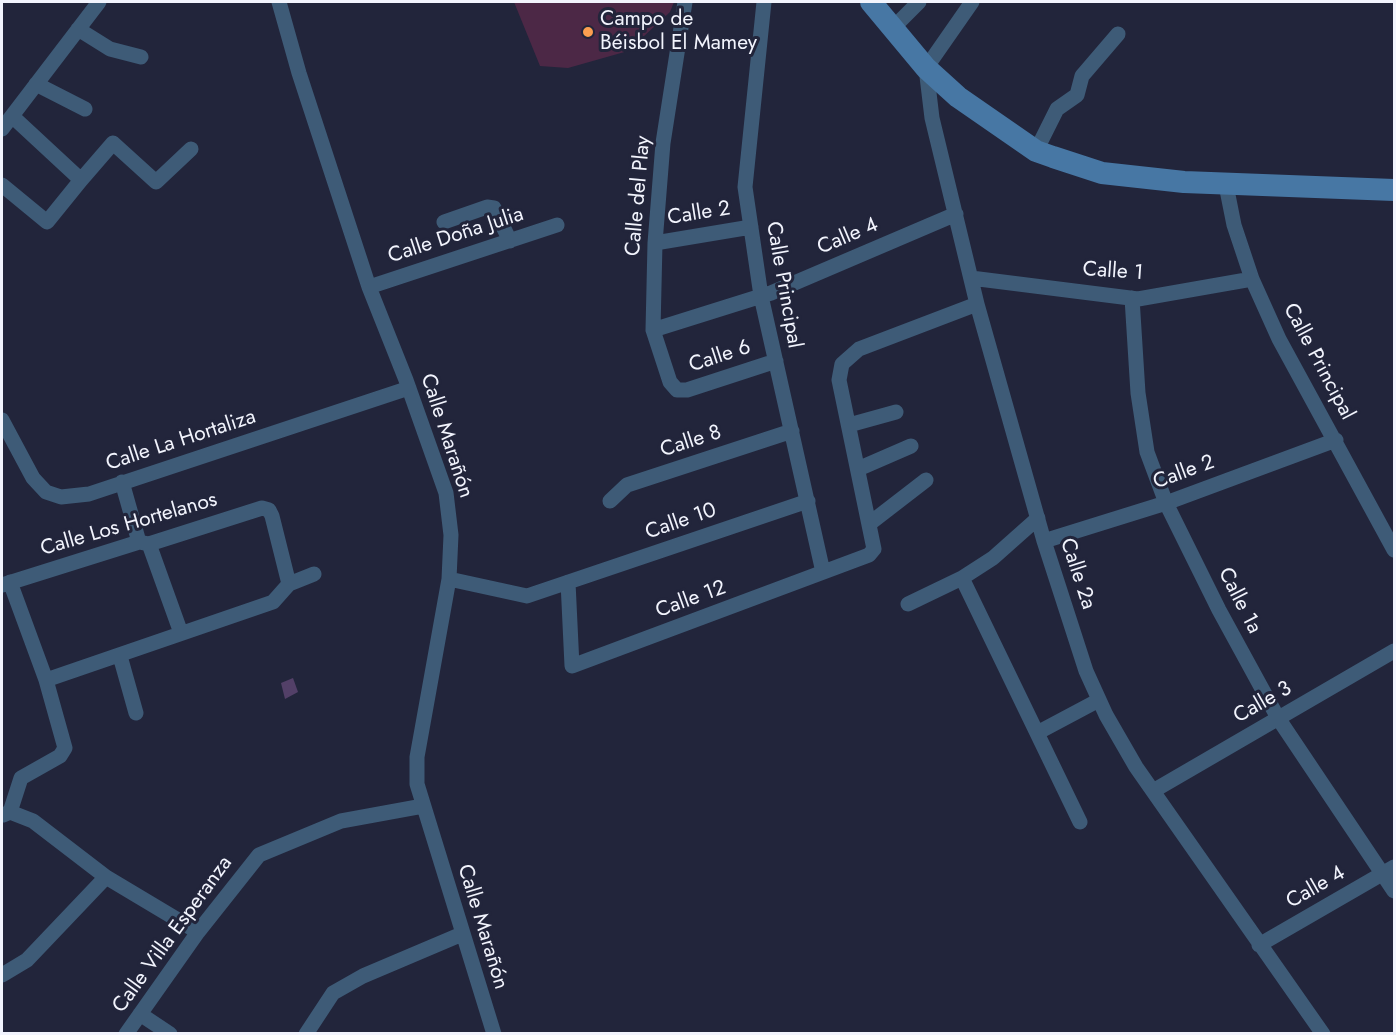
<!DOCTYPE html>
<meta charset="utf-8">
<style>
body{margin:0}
#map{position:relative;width:1396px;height:1035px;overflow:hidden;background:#22253b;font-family:Jost,sans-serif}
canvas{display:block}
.frame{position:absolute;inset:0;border:3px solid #f2f4fd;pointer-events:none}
</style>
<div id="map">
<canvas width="1396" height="1035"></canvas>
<div class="frame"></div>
</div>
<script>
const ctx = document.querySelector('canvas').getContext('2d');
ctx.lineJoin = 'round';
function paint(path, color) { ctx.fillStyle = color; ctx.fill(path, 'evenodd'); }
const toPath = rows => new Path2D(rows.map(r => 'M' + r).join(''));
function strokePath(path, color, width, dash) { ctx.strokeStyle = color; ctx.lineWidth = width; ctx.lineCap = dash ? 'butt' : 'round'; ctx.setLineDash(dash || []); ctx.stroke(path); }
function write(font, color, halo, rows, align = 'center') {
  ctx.font = font + ' Jost,sans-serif'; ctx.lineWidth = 6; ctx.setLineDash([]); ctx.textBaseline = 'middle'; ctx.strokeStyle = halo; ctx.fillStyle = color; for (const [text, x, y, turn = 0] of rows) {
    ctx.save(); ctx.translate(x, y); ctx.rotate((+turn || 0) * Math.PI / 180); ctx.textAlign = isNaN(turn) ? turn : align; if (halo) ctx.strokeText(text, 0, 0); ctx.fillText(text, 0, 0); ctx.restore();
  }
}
paint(toPath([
 [514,2,674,2,670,12,628,51,568,68,540,66]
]), '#4c2846');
paint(toPath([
 [293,678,298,692,285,699,281,683]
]), '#534068');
strokePath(toPath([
 [279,2,299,73,369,287,406,380,446,493,451,535,449,579,417,757,417,784,494,1034],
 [685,2,663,143,655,243,653,330,670,382,677,390,687,390,776,361],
 [764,2,745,187,761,296,823,572],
 [972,2,926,68,932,118,977,304,1044,541,1086,671,1106,715,1136,767,1323,1034],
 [893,28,919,2],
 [78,29,110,49,141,57],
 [36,84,85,109],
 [2,129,99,2],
 [1036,151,1057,109,1077,95,1082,76,1118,34],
 [81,180,113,143,156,182,191,149],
 [2,185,47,222,81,180,12,116],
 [1226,185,1234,225,1252,279,1279,339,1394,550],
 [444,222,487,207,494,208,510,241],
 [655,243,751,227],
 [971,278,1138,299,1252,279],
 [369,287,557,225],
 [1132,298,1138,393,1147,452,1166,503,1219,610,1278,718,1394,891],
 [653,330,771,293,956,214],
 [2,420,33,478,46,492,61,497,89,494,409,388],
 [849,425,896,412],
 [858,469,911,446],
 [122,482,139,542],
 [610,501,627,485,792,431],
 [1038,518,993,558,962,578,1080,822],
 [869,524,926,480],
 [1044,541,1166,503,1336,440],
 [149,544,181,633],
 [449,579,527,596,808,501],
 [10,582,46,680,65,748,60,756,21,778,10,812],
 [568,582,572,666,869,555,874,549,839,380,842,364,859,349,977,304],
 [2,585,139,542,149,544,262,508,269,510,272,516,289,584],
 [908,604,962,578],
 [120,656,136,713],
 [46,680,273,602,289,584,314,574],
 [1037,733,1099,700],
 [1153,791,1394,651],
 [3,815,10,812,33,821,106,877,198,932],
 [1259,945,1394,867],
 [2,975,27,960,106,877],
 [140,1014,170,1034],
 [126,1034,198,932,259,855,341,821,423,806],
 [306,1034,333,993,363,976,462,934]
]), '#3e5b77', 15);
strokePath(toPath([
 [871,2,926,68,958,97,1036,151,1053,157,1102,173,1184,182,1394,190]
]), '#4777a4', 22);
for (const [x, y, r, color] of [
 [588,32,6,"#fb9e50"]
]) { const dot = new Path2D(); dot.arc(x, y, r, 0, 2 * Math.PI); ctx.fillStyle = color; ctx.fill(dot); strokePath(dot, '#22253b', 2); }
write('21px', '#f2f4fd', '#22253b', [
 ["Campo de",600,20],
 ["Béisbol El Mamey",600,44]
], 'left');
write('21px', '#f2f4fd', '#22253b', [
 ["Calle del Play",639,196,-85],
 ["Calle 2",699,214,-9],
 ["Calle Doña Julia",456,236,-18],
 ["Calle 4",848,237,-23],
 ["Calle 1",1113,272,4],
 ["Calle Principal",783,285,80],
 ["Calle 6",720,357,-18],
 ["Calle Principal",1318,362,62],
 ["Calle Marañón",446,436,72],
 ["Calle La Hortaliza",181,441,-18],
 ["Calle 8",691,442,-18],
 ["Calle 2",1184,473,-20],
 ["Calle 10",681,522,-19],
 ["Calle Los Hortelanos",129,525,-16],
 ["Calle 2a",1077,574,72],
 ["Calle 12",691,600,-20],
 ["Calle 1a",1239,601,63],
 ["Calle 3",1263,703,-30],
 ["Calle 4",1316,888,-30],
 ["Calle Marañón",482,927,73],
 ["Calle Villa Esperanza",173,935,-54]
]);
</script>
